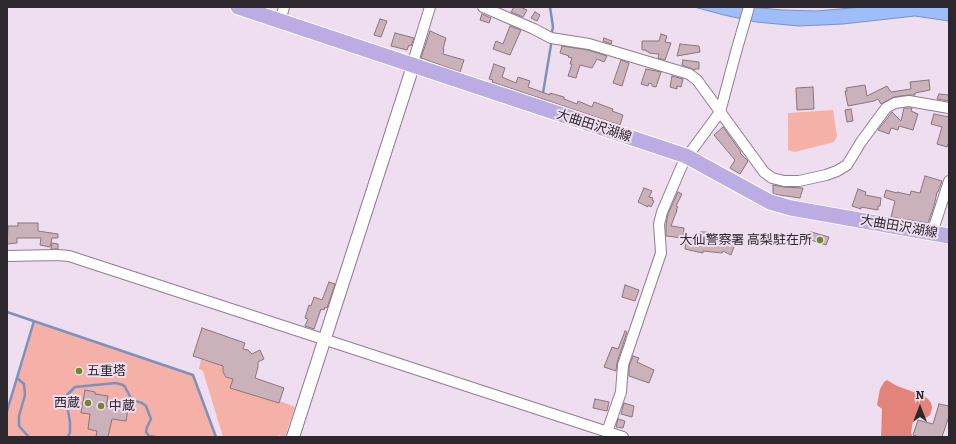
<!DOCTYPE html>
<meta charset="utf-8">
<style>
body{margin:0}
#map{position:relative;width:956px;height:444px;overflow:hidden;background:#efdef0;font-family:Bitter,serif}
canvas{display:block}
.frame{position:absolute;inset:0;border:8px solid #2d272e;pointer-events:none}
.north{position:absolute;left:900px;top:388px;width:40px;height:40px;-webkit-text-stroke:3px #efdef0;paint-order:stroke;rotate:0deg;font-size:11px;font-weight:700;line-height:16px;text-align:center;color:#2d272e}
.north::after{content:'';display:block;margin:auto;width:14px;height:18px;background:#2d272e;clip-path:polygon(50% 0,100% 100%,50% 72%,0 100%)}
</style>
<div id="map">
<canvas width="956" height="444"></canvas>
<div class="frame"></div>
<div class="north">N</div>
</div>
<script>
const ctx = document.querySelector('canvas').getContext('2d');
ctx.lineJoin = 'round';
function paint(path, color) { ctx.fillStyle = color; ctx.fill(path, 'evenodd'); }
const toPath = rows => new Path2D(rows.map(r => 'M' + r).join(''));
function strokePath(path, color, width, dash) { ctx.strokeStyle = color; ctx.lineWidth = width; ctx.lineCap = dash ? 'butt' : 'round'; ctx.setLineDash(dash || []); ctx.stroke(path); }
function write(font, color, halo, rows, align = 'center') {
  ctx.font = font + ' Bitter,"Noto Sans JP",serif'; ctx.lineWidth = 4; ctx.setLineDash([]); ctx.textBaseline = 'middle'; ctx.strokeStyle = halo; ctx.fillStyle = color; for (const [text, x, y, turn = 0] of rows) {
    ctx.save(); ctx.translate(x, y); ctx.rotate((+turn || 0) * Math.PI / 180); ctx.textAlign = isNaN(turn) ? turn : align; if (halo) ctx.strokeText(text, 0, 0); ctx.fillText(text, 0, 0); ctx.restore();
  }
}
paint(toPath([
 [833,110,837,136,834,142,795,152,788,150,788,113],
 [34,321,193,375,216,437,7,437,7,411],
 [201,359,223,366,223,372,226,377,233,379,231,388,279,403,280,401,295,407,285,437,279,435,278,437,223,437,203,371,199,369]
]), '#f5b1a7');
paint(toPath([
 [887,380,897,386,922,395,928,399,931,403,932,408,930,415,926,418,916,417,913,421,911,433,913,437,881,437,882,409,877,405,880,389,884,382]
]), '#e28479');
const water = toPath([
 [694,7,750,7,782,10,817,11,862,7,949,7,949,21,915,16,843,24,799,26,756,22,724,15,694,7]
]);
paint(water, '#9dbefb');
strokePath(water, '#7b91be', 1);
strokePath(toPath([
 [550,7,553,27,552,32],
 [542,99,551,45],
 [7,312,193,375,216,437],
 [17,378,24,384,25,395,19,416,19,426,29,437],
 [7,411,34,321],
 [68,437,70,432,70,422,68,411,67,395,75,387,116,383,123,385,125,387,132,400,142,403,146,406,151,419,147,427,146,432,149,436,156,437]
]), '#7b91be', 2.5);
const building = toPath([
 [514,7,520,7,527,10,523,17,511,12,514,7],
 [535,12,540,15,537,21,531,18,535,12],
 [482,14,491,18,489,23,480,20,482,14],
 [380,19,387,21,381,37,374,35,380,19],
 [510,26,521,30,510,55,493,49,496,41,503,44,510,26],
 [430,31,446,38,443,49,444,49,443,54,464,60,460,72,421,58,430,31],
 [395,33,414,38,411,46,409,45,407,50,391,46,395,33],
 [661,34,667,36,665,42,671,43,665,60,658,58,659,54,649,53,649,52,646,51,646,50,642,50,642,41,659,41,661,34],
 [604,38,612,41,611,44,603,41,604,38],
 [680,44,699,46,700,52,677,56,680,44],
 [562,46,588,50,607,56,604,62,597,59,592,68,580,65,576,78,568,76,572,64,570,64,572,58,568,57,569,56,560,53,562,46],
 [621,60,629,63,622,86,613,83,621,60],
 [683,60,699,62,699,69,695,69,695,70,682,65,683,60],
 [494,64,505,68,502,77,516,83,518,77,530,81,528,87,550,95,550,93,564,97,564,99,577,104,578,101,592,107,594,102,613,109,612,111,623,115,620,125,492,82,493,80,489,79,494,64],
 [646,69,661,72,656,87,652,86,652,84,649,83,648,86,641,84,646,69],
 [672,76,683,79,681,87,677,86,677,89,670,87,672,76],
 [929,80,930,90,915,93,915,95,908,95,894,97,881,104,878,99,874,101,848,106,845,91,847,91,846,88,865,85,867,96,887,86,891,92,911,89,910,82,929,80],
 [813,87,814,109,797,110,796,88,813,87],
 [939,94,949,95,949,101,937,99,939,94],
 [904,108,912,108,911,111,918,114,913,130,899,126,898,130,891,128,889,134,878,130,892,112,901,121,904,108],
 [851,109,853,121,847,122,845,110,851,109],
 [934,114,949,117,949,142,947,147,937,144,942,127,931,124,934,114],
 [723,127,741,152,740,153,748,161,740,174,730,168,735,160,714,135,723,127],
 [925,176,942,181,938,192,937,192,934,206,928,223,891,217,895,201,884,197,886,190,897,193,897,192,910,195,911,191,920,193,925,176],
 [773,185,784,187,803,188,800,198,773,194,773,185],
 [644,188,652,191,649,197,653,198,652,200,654,201,651,207,648,205,648,207,638,202,644,188],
 [858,189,866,192,865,195,881,198,880,206,878,206,878,210,861,207,861,209,852,206,858,189],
 [678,192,682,194,676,206,678,207,676,210,677,210,671,226,684,228,683,238,666,236,666,225,668,214,678,192],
 [18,223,38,223,38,231,58,234,58,238,52,238,50,247,40,245,41,238,17,238,17,243,7,244,8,226,18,226,18,223],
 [701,232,708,232,707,239,711,240,711,242,721,243,723,239,735,244,731,255,723,251,722,253,703,251,703,253,685,249,686,237,700,238,701,232],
 [811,232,829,237,826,245,811,240,811,239,809,238,811,232],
 [52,243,58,244,58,249,51,249,52,243],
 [329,282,335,284,327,308,325,307,324,310,321,309,314,329,305,326,308,319,305,318,309,305,311,306,314,297,322,300,329,282],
 [625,285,639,290,635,301,622,297,625,285],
 [202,328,245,343,243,349,248,350,252,354,260,350,264,359,258,362,258,367,255,378,284,388,279,403,230,388,233,379,226,377,223,372,223,366,193,356,202,328],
 [625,331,627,332,617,363,616,371,604,367,612,347,618,349,625,331],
 [633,356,639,358,637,362,654,370,649,383,629,376,629,366,633,356],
 [85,390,95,392,95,394,108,396,106,406,128,409,126,421,112,419,108,437,96,437,97,431,88,429,90,414,81,413,85,390],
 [595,399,609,402,607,411,593,408,595,399],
 [624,403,634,406,632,417,621,414,624,403],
 [939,404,949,406,949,416,942,437,918,437,913,435,918,420,933,424,939,404],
 [618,419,625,421,623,428,616,427,618,419]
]);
paint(building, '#cbb2ba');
strokePath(building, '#8b747c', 1);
const minor = toPath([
 [483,7,534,29,551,38,589,44,689,74,697,80,764,172,772,178,784,181,799,181,826,175,837,171,847,165,861,142,886,108,895,103,909,101,949,108],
 [280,22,284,7],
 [413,66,414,59,430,7],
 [932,233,949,181],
 [7,256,58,255,69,256,623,437],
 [607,432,621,392,623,365,661,253,659,224,662,212,686,156,692,150,720,112,736,52,749,7]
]);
const tertiary = toPath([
 [293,437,413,66]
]);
const primary = toPath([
 [238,7,686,156,770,202,791,208,949,236]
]);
strokePath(minor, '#8f7f90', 12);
strokePath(tertiary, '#8f7f90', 14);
strokePath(primary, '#fff', 17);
strokePath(minor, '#fff', 10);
strokePath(tertiary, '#fff', 12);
strokePath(primary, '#bbade4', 15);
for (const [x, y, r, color] of [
 [820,240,4,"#718535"],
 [79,371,4,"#718535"],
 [88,403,4,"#718535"],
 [101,406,4,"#718535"]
]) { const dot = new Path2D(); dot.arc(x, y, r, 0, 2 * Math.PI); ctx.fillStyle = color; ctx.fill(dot); strokePath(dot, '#efdef0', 1.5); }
write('13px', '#2d272e', '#efdef0', [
 ["大曲田沢湖線",594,126,18],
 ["大曲田沢湖線",899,227,10]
]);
write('13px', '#2d272e', '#efdef0', [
 ["大仙警察署 高梨駐在所",812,240],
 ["五重塔",87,371,"left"],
 ["西蔵",80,403],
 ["中蔵",109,406,"left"]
], 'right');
</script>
